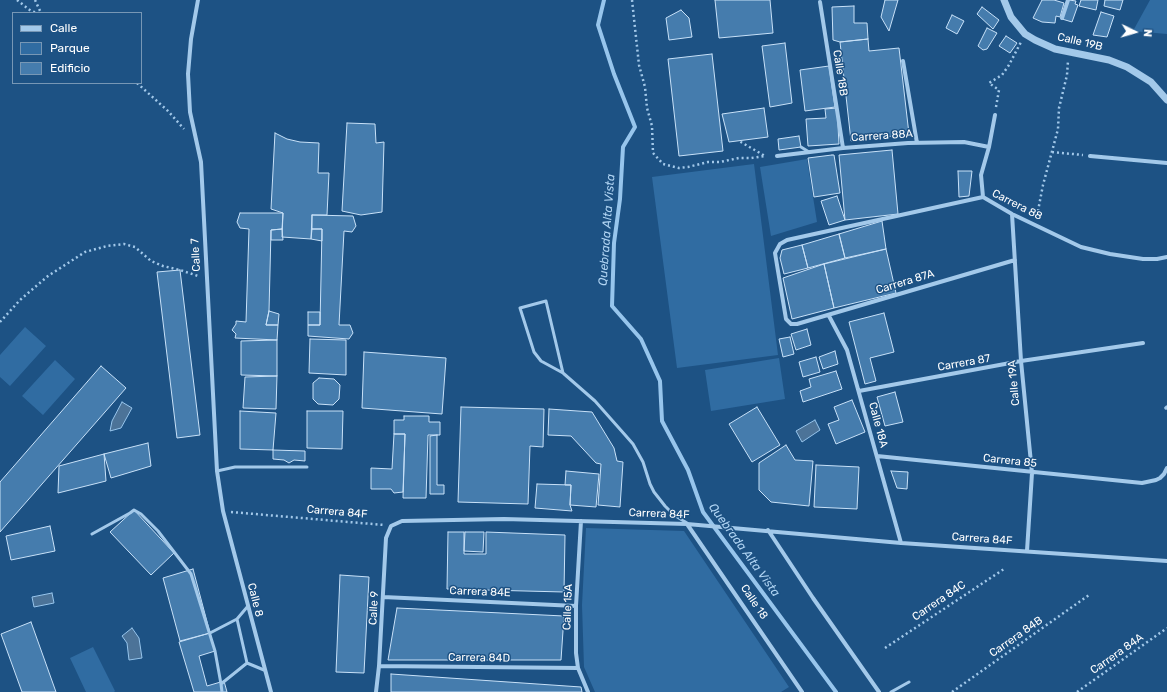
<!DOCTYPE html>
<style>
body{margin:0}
#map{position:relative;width:1167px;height:692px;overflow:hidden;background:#1d5284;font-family:Rubik,sans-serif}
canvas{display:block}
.legend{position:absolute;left:12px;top:12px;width:130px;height:72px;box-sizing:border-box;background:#1d5284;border:1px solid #7797b5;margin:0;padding:5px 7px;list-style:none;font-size:12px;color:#fff}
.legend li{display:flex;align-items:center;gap:8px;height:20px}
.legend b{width:20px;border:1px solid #7797b5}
.north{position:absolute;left:1115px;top:12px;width:40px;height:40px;-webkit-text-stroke:3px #1d5284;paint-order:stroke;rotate:95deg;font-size:11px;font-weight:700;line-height:16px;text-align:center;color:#fff}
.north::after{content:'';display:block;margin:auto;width:14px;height:18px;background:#fff;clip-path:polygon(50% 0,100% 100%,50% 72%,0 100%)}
</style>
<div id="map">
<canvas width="1167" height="692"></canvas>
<ul class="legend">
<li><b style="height:5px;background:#a3c9ea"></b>Calle</li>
<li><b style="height:11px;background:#306ca2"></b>Parque</li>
<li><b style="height:11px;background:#457cad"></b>Edificio</li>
</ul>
<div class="north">N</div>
</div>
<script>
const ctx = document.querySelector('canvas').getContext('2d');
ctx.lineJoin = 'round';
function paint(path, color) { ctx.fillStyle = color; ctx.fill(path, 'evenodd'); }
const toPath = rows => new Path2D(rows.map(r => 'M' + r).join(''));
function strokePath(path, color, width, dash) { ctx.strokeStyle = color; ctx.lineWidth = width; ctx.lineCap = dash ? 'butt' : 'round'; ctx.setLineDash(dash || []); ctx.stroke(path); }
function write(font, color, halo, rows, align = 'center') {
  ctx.font = font + ' Rubik,sans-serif'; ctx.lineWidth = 3; ctx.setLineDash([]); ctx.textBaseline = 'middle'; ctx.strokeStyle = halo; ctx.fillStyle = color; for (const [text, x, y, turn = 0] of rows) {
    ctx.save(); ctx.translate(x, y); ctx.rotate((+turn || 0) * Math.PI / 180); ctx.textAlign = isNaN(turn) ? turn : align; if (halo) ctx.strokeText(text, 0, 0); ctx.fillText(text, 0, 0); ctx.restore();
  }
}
paint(toPath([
 [1150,0,1167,0,1167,34,1133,31],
 [807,159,817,222,771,236,760,167],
 [754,164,778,355,677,368,652,177],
 [25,327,46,346,10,386,0,377,0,355],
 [779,358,785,399,711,411,705,370],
 [55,360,75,379,43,415,22,396],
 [586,528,684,531,789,687,781,692,595,692,584,667,582,605],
 [93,647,115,691,114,692,86,692,70,658]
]), '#306ca2');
const water = toPath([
 [122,402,132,408,121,428,110,431,112,421,122,402],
 [815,420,820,430,802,442,796,431,815,420],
 [52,593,54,603,34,607,32,597,52,593],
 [132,628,139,638,142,658,129,660,127,643,122,636,132,628]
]);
paint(water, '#4c7398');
strokePath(water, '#97c5ec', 1);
strokePath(toPath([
 [604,0,598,25,614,74,635,127,623,147,620,199,614,243,612,306,641,339,660,381,662,421,688,470,703,512,836,692]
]), '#97c5ec', 4);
const building = toPath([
 [715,0,770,0,773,33,719,38,715,0],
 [885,0,898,0,889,31,881,17,885,0],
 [1042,0,1054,0,1064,3,1060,17,1056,16,1055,23,1042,22,1033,18,1042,0],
 [1069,0,1076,1,1075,4,1078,5,1072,22,1062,19,1069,0],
 [1081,0,1098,0,1096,10,1079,6,1081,0],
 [1105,0,1123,0,1120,10,1104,6,1105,0],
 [854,6,854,23,867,23,868,39,840,42,833,40,832,7,854,6],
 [982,7,999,20,993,29,977,14,982,7],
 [681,10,689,18,692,37,669,40,666,18,681,10],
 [1101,12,1114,16,1107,37,1093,35,1101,12],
 [952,15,964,21,957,34,946,28,952,15],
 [987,28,997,33,987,49,983,50,978,46,987,28],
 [1006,36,1017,43,1010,53,999,46,1006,36],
 [868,39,869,51,899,48,909,134,851,141,840,42,868,39],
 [785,43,792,103,770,107,762,46,785,43],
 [712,54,723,151,679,156,668,59,712,54],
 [829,66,835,107,805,111,800,70,829,66],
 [764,108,768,137,729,142,722,114,764,108],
 [837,108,839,144,808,146,806,119,826,118,825,109,837,108],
 [347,123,375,124,376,143,384,142,382,212,361,215,342,211,347,123],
 [275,133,287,139,300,142,319,143,318,173,329,173,327,215,312,215,311,239,282,237,283,213,271,209,275,133],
 [799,136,801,147,779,150,778,139,799,136],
 [892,150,898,214,845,220,839,155,892,150],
 [832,155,834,155,840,193,814,197,808,158,832,155],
 [958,171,972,171,969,196,959,197,958,171],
 [837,196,845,220,829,225,821,201,837,196],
 [240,213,283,213,282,229,271,230,269,311,266,325,278,325,277,340,235,338,236,334,232,330,236,324,236,321,246,322,249,229,240,228,237,222,240,213],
 [312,215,353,216,356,226,352,232,344,231,339,325,350,325,353,333,349,339,308,336,308,325,320,325,322,229,312,229,312,215],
 [882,221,886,249,845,258,839,234,882,221],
 [282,229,283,240,271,240,271,230,282,229],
 [312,229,322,229,322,241,311,239,312,229],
 [839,234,845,258,808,268,802,245,839,234],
 [802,245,808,268,784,274,780,258,782,250,802,245],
 [886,249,896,293,834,308,824,264,886,249],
 [824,264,834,308,792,319,783,278,824,264],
 [180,270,200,435,177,438,157,272,180,270],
 [269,311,279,314,278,325,266,325,269,311],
 [308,312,320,312,320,325,308,325,308,312],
 [884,313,894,352,870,358,876,381,865,384,849,322,884,313],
 [807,329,811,345,796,350,791,334,807,329],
 [790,337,794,354,783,357,779,339,790,337],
 [310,339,346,340,346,375,309,373,310,339],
 [277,340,277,376,241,375,241,341,277,340],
 [835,351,838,364,823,369,819,357,835,351],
 [364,352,446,358,442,414,362,408,364,352],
 [816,357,820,372,803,377,799,362,816,357],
 [101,366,126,388,0,532,0,482,101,366],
 [836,371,842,389,803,402,800,391,811,387,809,379,836,371],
 [277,376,276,409,243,408,245,377,277,376],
 [319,378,334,379,340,385,339,399,333,405,318,404,313,399,313,383,319,378],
 [895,392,903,422,885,426,877,397,895,392],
 [852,400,865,432,836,444,828,424,839,420,834,407,852,400],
 [461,407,544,409,543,447,530,446,528,504,458,502,461,407],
 [757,407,780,445,752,462,729,424,757,407],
 [549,409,592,412,614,448,617,461,623,462,620,507,598,505,601,464,596,463,571,436,548,435,549,409],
 [240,411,276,413,273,450,240,449,240,411],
 [307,411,343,411,342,449,307,448,307,411],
 [404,416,429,416,429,422,440,422,440,435,428,435,426,498,403,498,405,434,394,434,394,420,404,420,404,416],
 [394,434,405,434,403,492,394,493,391,489,371,489,371,468,392,469,394,434],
 [437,435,437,485,444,485,444,494,430,494,430,436,437,435],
 [148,443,151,466,111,478,104,454,148,443],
 [786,445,795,460,813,461,809,506,771,502,759,490,759,463,786,445],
 [273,450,305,451,305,461,294,460,289,463,284,460,273,459,273,450],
 [104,454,106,481,58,493,59,466,104,454],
 [816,465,859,467,857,509,814,507,816,465],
 [566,471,599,474,596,507,570,505,571,485,565,485,566,471],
 [891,471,908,472,907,489,897,488,891,471],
 [537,484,571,485,570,505,572,511,535,508,537,484],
 [134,510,174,553,151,575,110,532,134,510],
 [50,526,55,551,11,560,6,536,50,526],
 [448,532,464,532,464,554,486,554,486,532,565,535,564,592,447,589,448,532],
 [465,532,484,532,483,552,464,551,465,532],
 [193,569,210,633,180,641,163,578,193,569],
 [340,575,369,577,364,673,336,672,340,575],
 [397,608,564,616,561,660,388,660,397,608],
 [31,622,56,692,22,692,1,634,31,622],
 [210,633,215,651,199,656,207,686,224,681,227,692,194,692,179,642,210,633],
 [391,674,581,687,582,692,391,692,391,674]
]);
paint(building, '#457cad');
strokePath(building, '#c8e1f8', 1);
strokePath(toPath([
 [17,0,31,11,38,13],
 [35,0,41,13],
 [632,0,639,65,645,87,647,108,652,126,653,153,663,164,679,168,688,167,708,162,720,162,739,158,751,158,765,156,739,141],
 [137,83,168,111,184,129],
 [996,107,999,90,989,83,1002,75,1009,65,1021,42],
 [1052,152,1083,155],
 [1037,216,1043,185,1058,129,1059,108,1067,75,1068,61],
 [0,322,20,300,48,276,85,252,107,246,124,244,135,247,151,261,163,266,180,270,198,276],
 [231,512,384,525],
 [885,648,1004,569],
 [952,692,1089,595],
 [1077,692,1167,628]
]), '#a3c9ea', 2.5, [2, 3]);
strokePath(toPath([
 [801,147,809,152],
 [563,373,546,301,520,308,534,352,541,361,563,373,595,401,626,436,633,444,643,462,650,484,654,492,665,506,674,515,687,523],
 [217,471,235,467,307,467],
 [92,534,130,513,134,510,141,514,158,531,191,574,215,651,221,684],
 [248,606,237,619,247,663,264,670],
 [210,633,237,619],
 [222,692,221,684,247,663],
 [891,692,909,682]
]), '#a3c9ea', 3);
strokePath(toPath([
 [1166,408,1167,407]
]), '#a3c9ea', 3.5);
strokePath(toPath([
 [198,0,191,39,188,74,190,112,201,162,217,471,223,511,271,692],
 [820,2,843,148],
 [1062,18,1068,0],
 [903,61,917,143],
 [777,156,843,148,908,143,964,142,989,147],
 [1090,156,1167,163],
 [983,197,981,175,989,147,995,115],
 [1012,214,1021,361,1032,473,1027,551],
 [1015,260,797,324,791,324,786,319,775,253,780,244,787,240,983,197,1012,214,1081,247,1110,254,1143,259,1157,259,1167,257],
 [829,316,847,350,901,543],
 [859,391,1021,361,1143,343],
 [877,456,1142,483,1156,480,1160,478,1164,474,1167,468],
 [581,521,576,606,576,653,578,668,588,692],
 [687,524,802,692],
 [768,530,813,598,879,692],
 [383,597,576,606],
 [379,666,578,668],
 [376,692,379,666,386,538,391,526,402,521,504,519,687,524,901,543,1167,561]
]), '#a3c9ea', 4);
strokePath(toPath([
 [1004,0,1011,17,1025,34,1035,40,1055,49,1109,60,1127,67,1151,82,1167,100]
]), '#a3c9ea', 7);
write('11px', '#fff', '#1d5284', [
 ["Calle 19B",1080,42,13],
 ["Calle 18B",840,73,81],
 ["Carrera 88A",882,136,-4],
 ["Carrera 88",1017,205,27],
 ["Calle 7",196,255,-93],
 ["Carrera 87A",905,282,-17],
 ["Carrera 87",964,363,-10],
 ["Calle 19A",1014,383,-95],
 ["Calle 18A",878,425,75],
 ["Carrera 85",1010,461,6],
 ["Carrera 84F",337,512,5],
 ["Carrera 84F",659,514,2],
 ["Carrera 84F",982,539,4],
 ["Carrera 84E",480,592,2],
 ["Calle 8",255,600,76],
 ["Carrera 84C",939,601,-34],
 ["Calle 18",754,602,56],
 ["Calle 15A",568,607,-88],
 ["Calle 9",374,608,-87],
 ["Carrera 84B",1016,637,-35],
 ["Carrera 84A",1117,654,-35],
 ["Carrera 84D",479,658,1]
]);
write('italic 12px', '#afd3f2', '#1d5284', [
 ["Quebrada Alta Vista",607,230,-86],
 ["Quebrada Alta Vista",744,550,54]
]);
</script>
